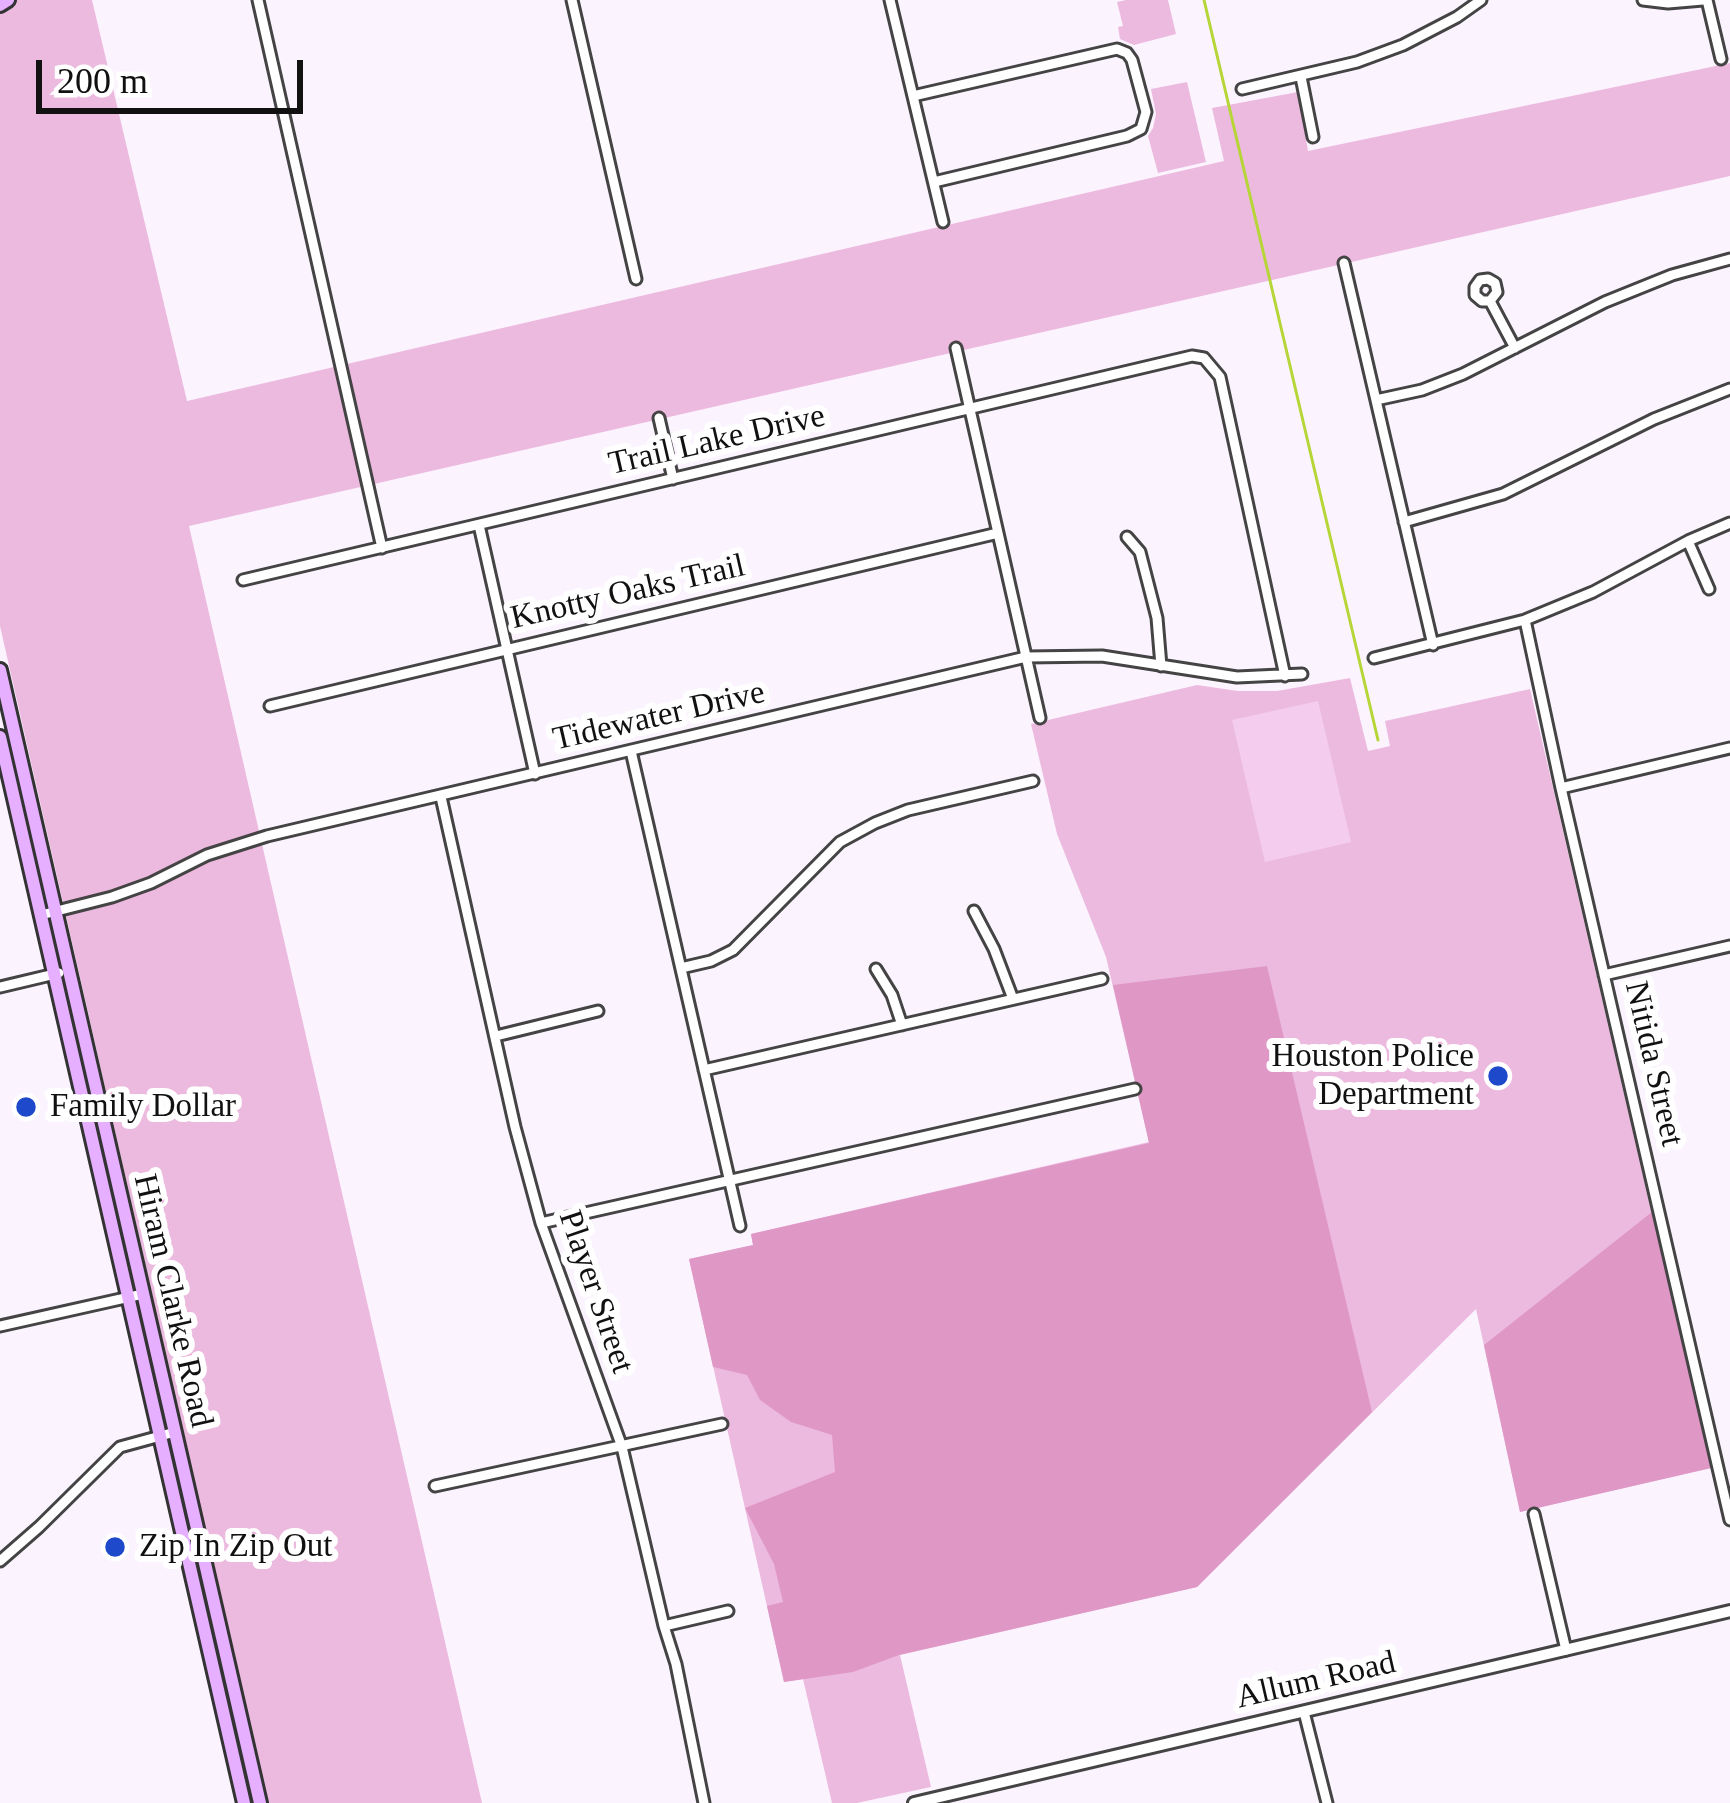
<!DOCTYPE html>
<style>
body{margin:0}
#map{position:relative;width:1730px;height:1803px;overflow:hidden;background:#fbf4ff;font-family:Georgia,serif}
canvas{display:block}
.scale{position:absolute;left:36px;top:60px;width:267px;height:54px;box-sizing:border-box;border:6px solid #111;border-top:0;padding-left:15px;font-size:36px;line-height:42px;white-space:nowrap;color:#111;-webkit-text-stroke:9px #fff;paint-order:stroke}
</style>
<div id="map">
<canvas width="1730" height="1803"></canvas>
<div class="scale">200 m</div>
</div>
<script>
const ctx = document.querySelector('canvas').getContext('2d');
ctx.lineJoin = 'round';
function paint(path, color) { ctx.fillStyle = color; ctx.fill(path, 'evenodd'); }
const toPath = rows => new Path2D(rows.map(r => 'M' + r).join(''));
function strokePath(path, color, width, dash) { ctx.strokeStyle = color; ctx.lineWidth = width; ctx.lineCap = dash ? 'butt' : 'round'; ctx.setLineDash(dash || []); ctx.stroke(path); }
function write(font, color, halo, rows, align = 'center') {
  ctx.font = font + ' Georgia,serif'; ctx.lineWidth = 12; ctx.setLineDash([]); ctx.textBaseline = 'middle'; ctx.strokeStyle = halo; ctx.fillStyle = color; for (const [text, x, y, turn = 0] of rows) {
    ctx.save(); ctx.translate(x, y); ctx.rotate((+turn || 0) * Math.PI / 180); ctx.textAlign = isNaN(turn) ? turn : align; if (halo) ctx.strokeText(text, 0, 0); ctx.fillText(text, 0, 0); ctx.restore();
  }
}
paint(toPath([
 [0,0,92,0,187,401,1224,161,1212,108,1298,92,1308,151,1730,63,1730,176,189,526,482,1803,268,1803,0,626],
 [1126,0,1168,0,1176,34,1134,45,1120,39,1118,27,1123,26,1117,2],
 [1187,82,1206,162,1158,173,1148,136,1153,128,1156,114,1151,89],
 [1350,678,1368,751,1390,746,1385,721,1530,689,1711,1468,1520,1512,1476,1309,1197,1587,900,1655,931,1787,857,1803,832,1803,803,1679,784,1682,689,1259,753,1245,751,1234,1149,1142,1106,957,1057,834,1031,724,1197,685,1238,691,1277,691]
]), '#edbadf');
paint(toPath([
 [1267,966,1372,1412,1197,1587,899,1655,853,1672,784,1682,767,1606,783,1602,774,1564,745,1508,835,1472,832,1435,791,1422,760,1400,747,1375,713,1367,689,1259,753,1245,751,1234,1149,1143,1113,985],
 [1652,1212,1711,1468,1520,1512,1484,1345]
]), '#df98c6');
paint(toPath([
 [1318,701,1351,842,1265,862,1232,720]
]), '#f4cdee');
strokePath(toPath([
 [1204,0,1378,740]
]), '#b6d638', 3);
const minor = toPath([
 [258,0,382,548],
 [572,0,636,279],
 [890,0,943,222],
 [1643,0,1668,3,1703,0],
 [1707,0,1721,59],
 [1301,77,1313,137],
 [1242,89,1357,62,1403,45,1457,17,1481,0],
 [913,96,1117,49,1127,53,1132,60,1146,112,1141,129,1127,136,934,182],
 [1344,263,1433,645],
 [1490,301,1497,292,1495,283,1488,279,1480,280,1475,287,1475,295,1482,301,1490,301,1515,348],
 [956,348,1040,718],
 [1376,400,1422,390,1463,374,1605,302,1672,275,1730,259],
 [659,418,673,479],
 [1404,522,1503,494,1654,419,1730,389],
 [479,525,535,774],
 [1127,537,1140,552,1157,618,1161,666],
 [1688,541,1709,589],
 [243,580,1192,356,1204,358,1220,377,1285,676],
 [1525,620,1561,788,1730,1520],
 [1374,658,1525,620,1593,592,1688,541,1730,523],
 [270,706,998,533],
 [631,751,740,1226],
 [1561,788,1730,748],
 [441,797,515,1127,541,1223,622,1447,664,1626,676,1664,704,1803],
 [974,911,994,949,1013,999],
 [41,915,112,897,151,883,207,855,267,836,1026,657,1102,656,1237,677,1302,674],
 [681,968,711,961,733,950,840,842,875,823,908,810,1033,781],
 [876,969,892,995,902,1025],
 [1604,975,1730,946],
 [0,987,59,973],
 [496,1036,598,1011],
 [704,1070,1102,979],
 [541,1223,1135,1089],
 [0,1326,143,1294],
 [435,1486,722,1424],
 [1534,1514,1566,1650],
 [0,1561,39,1527,120,1447,175,1432],
 [664,1626,728,1611],
 [1304,1712,1327,1803]
]);
const tertiary = toPath([
 [914,1803,1730,1611]
]);
const secondary = toPath([
 [0,5,8,0],
 [0,670,260,1803],
 [0,737,244,1803]
]);
strokePath(minor, '#444', 15);
strokePath(tertiary, '#444', 16);
strokePath(secondary, '#333', 18);
strokePath(minor, '#fff', 9);
strokePath(tertiary, '#fff', 10);
strokePath(secondary, '#e6afff', 12);
for (const [x, y, r, color] of [
 [1498,1076,12,"#1e49cb"],
 [26,1107,12,"#1e49cb"],
 [115,1547,12,"#1e49cb"]
]) { const dot = new Path2D(); dot.arc(x, y, r, 0, 2 * Math.PI); ctx.fillStyle = color; ctx.fill(dot); strokePath(dot, '#fff', 4.5); }
write('33px', '#111', '#fff', [
 ["Trail Lake Drive",717,441,-13],
 ["Knotty Oaks Trail",628,593,-13],
 ["Tidewater Drive",659,717,-13],
 ["Nitida Street",1653,1064,77],
 ["Player Street",595,1292,71],
 ["Hiram Clarke Road",172,1301,77],
 ["Allum Road",1316,1681,-13]
]);
write('33px', '#111', '#fff', [
 ["Houston Police",1474,1057,"right"],
 ["Department",1474,1095,"right"],
 ["Family Dollar",50,1107],
 ["Zip In Zip Out",139,1547]
], 'left');
</script>
